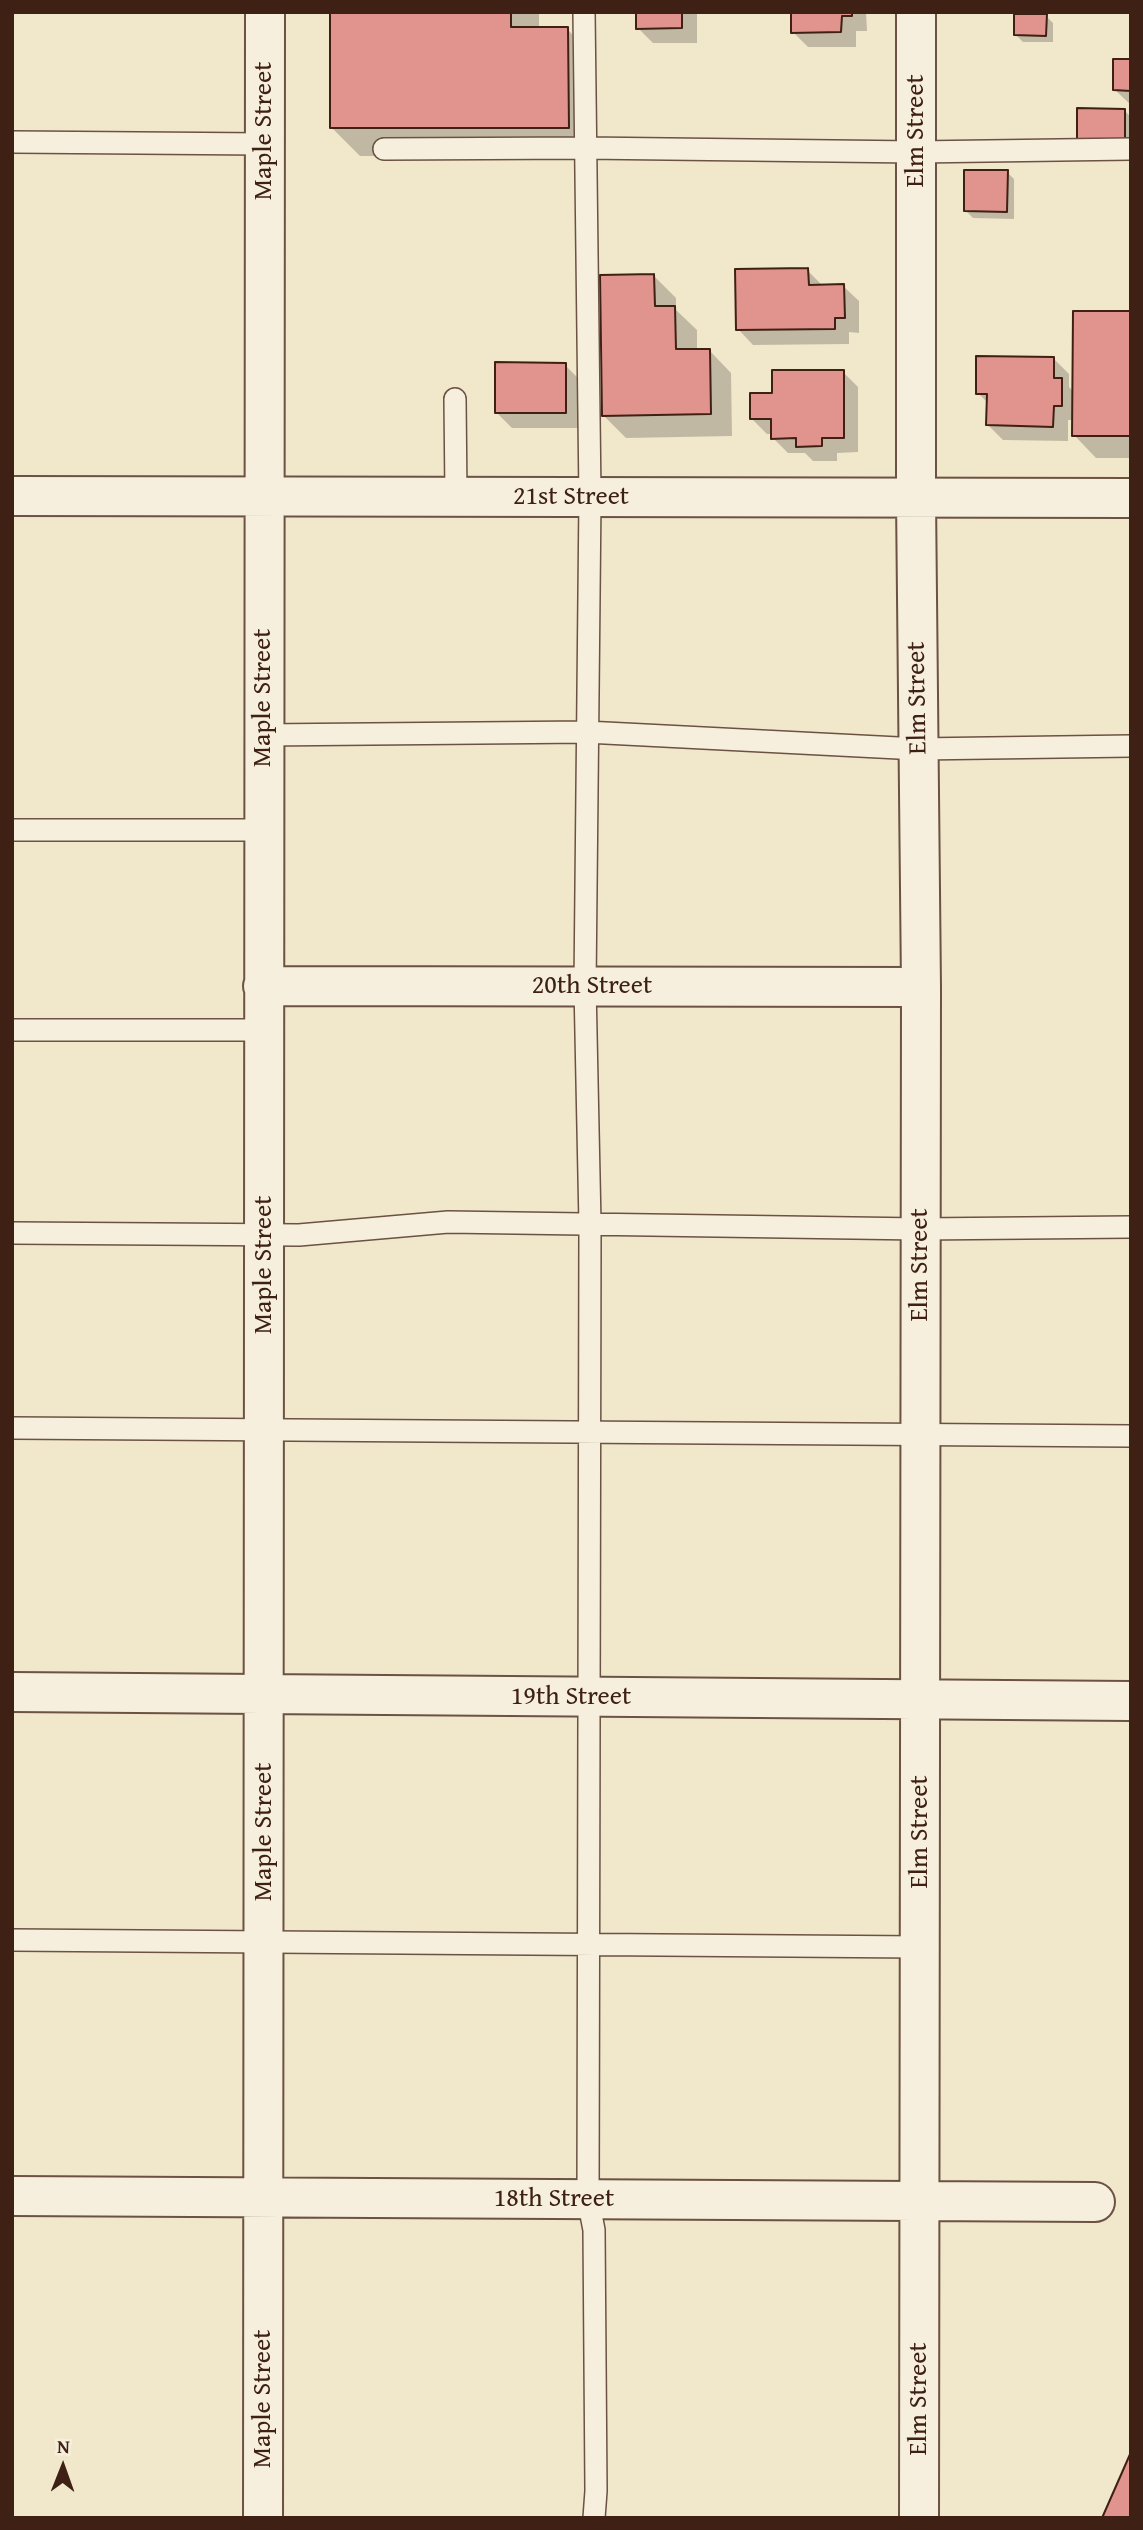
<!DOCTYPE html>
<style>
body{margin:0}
#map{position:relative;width:1143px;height:2530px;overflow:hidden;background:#f1e7cb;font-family:"Gentium Book Plus",serif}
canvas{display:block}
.frame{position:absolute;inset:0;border:14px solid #3e2015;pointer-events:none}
.north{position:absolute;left:28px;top:2432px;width:70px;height:70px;-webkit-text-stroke:5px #f6efdd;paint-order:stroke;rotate:1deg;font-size:19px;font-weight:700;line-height:28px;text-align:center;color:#3e2015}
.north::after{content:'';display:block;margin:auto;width:24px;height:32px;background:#3e2015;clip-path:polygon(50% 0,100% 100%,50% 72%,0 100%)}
</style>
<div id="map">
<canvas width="1143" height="2530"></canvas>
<div class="frame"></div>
<div class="north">N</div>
</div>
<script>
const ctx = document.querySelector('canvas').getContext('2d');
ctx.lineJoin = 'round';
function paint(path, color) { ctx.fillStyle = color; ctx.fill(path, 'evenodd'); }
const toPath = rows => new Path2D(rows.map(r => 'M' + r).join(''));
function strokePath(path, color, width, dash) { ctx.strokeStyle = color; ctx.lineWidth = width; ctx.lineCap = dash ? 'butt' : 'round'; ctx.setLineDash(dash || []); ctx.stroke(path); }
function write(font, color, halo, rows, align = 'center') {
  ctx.font = font + ' "Gentium Book Plus",serif'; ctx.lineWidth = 7; ctx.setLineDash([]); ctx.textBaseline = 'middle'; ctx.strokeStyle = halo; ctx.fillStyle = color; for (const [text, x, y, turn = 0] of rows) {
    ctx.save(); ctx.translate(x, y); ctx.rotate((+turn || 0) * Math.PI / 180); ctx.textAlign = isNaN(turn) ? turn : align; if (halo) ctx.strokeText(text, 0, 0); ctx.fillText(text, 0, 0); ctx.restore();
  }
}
paint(toPath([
 [332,12,539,12,539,29,567,29,596,58,596,155,360,156,332,128],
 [638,12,697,12,697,43,653,43,638,28],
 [792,12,866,12,867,31,856,31,856,47,808,47,793,32],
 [1046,16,1053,23,1053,42,1023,42,1016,35],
 [1131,61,1131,105,1115,90],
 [1124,110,1131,117,1131,147,1086,147],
 [1007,172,1014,179,1014,219,973,218,965,210],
 [807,270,822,285,843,286,859,301,859,333,849,332,849,344,753,345,738,329],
 [654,276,676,298,676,310,697,330,697,350,709,350,731,373,732,436,626,438,603,415],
 [1131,313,1131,458,1096,458,1074,435,1074,420,1068,420,1068,441,1003,440,988,425,988,403,978,393,1053,358,1069,374,1069,387,1074,392],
 [565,365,580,380,580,428,512,428,497,413],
 [843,372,858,387,858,452,837,453,837,461,813,461,805,453,788,453,773,438,773,434,767,434,752,419,774,395]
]), '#0003');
const building = toPath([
 [330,12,511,12,511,27,568,27,569,128,330,128,330,12],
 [636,12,682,12,682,28,636,29,636,12],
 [791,12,852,12,852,16,842,16,841,32,791,33,791,12],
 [1014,14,1047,14,1046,36,1014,35,1014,14],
 [1113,59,1131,59,1131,91,1113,90,1113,59],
 [1077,108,1125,109,1125,141,1077,140,1077,108],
 [964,170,1008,170,1007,212,964,211,964,170],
 [808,268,809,285,844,284,845,318,835,318,835,329,736,330,735,269,808,268],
 [654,274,655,306,675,306,676,349,710,349,711,414,602,416,600,275,654,274],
 [1073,311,1131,311,1131,436,1072,436,1073,311],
 [976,356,1054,357,1054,378,1062,378,1062,406,1054,406,1053,427,986,425,987,394,976,394,976,356],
 [495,362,566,363,566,413,495,413,495,362],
 [772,370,844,370,844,438,822,438,822,446,796,447,796,438,771,439,771,419,750,419,750,393,772,393,772,370],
 [1131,2452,1131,2518,1102,2518,1131,2452]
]);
paint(building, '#e0948d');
strokePath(building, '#3e2015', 2);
const lane = toPath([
 [584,12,590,497,585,986,590,1224,588,2199,594,2230,596,2491,594,2518],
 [12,142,264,144],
 [384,149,585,148,916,152,1131,149],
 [455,399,456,496],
 [263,735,586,732,918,749,1131,746],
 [12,830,263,830],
 [12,1030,263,1030],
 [12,1233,299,1235,448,1222,920,1229,1131,1227],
 [12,1428,1131,1436],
 [12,1940,920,1947]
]);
const street = toPath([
 [916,12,916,499,921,987,919,2518],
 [12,496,1131,498],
 [263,986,921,987],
 [12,1692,1131,1701],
 [12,2196,1095,2202],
 [263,2518,265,12]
]);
strokePath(lane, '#6b5242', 24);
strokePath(street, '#6b5242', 42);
strokePath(lane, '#f6efdd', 21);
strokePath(street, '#f6efdd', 38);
write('26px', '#3e2015', '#f6efdd', [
 ["Maple Street",264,131,-90],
 ["Elm Street",916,131,-90],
 ["21st Street",571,497],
 ["Maple Street",263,698,-90],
 ["Elm Street",918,698,-91],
 ["20th Street",592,986],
 ["Maple Street",264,1265,-90],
 ["Elm Street",920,1265,-90],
 ["19th Street",571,1697],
 ["Maple Street",264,1832,-90],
 ["Elm Street",920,1832,-90],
 ["18th Street",554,2199],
 ["Maple Street",263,2399,-90],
 ["Elm Street",919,2399,-90]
]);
</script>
